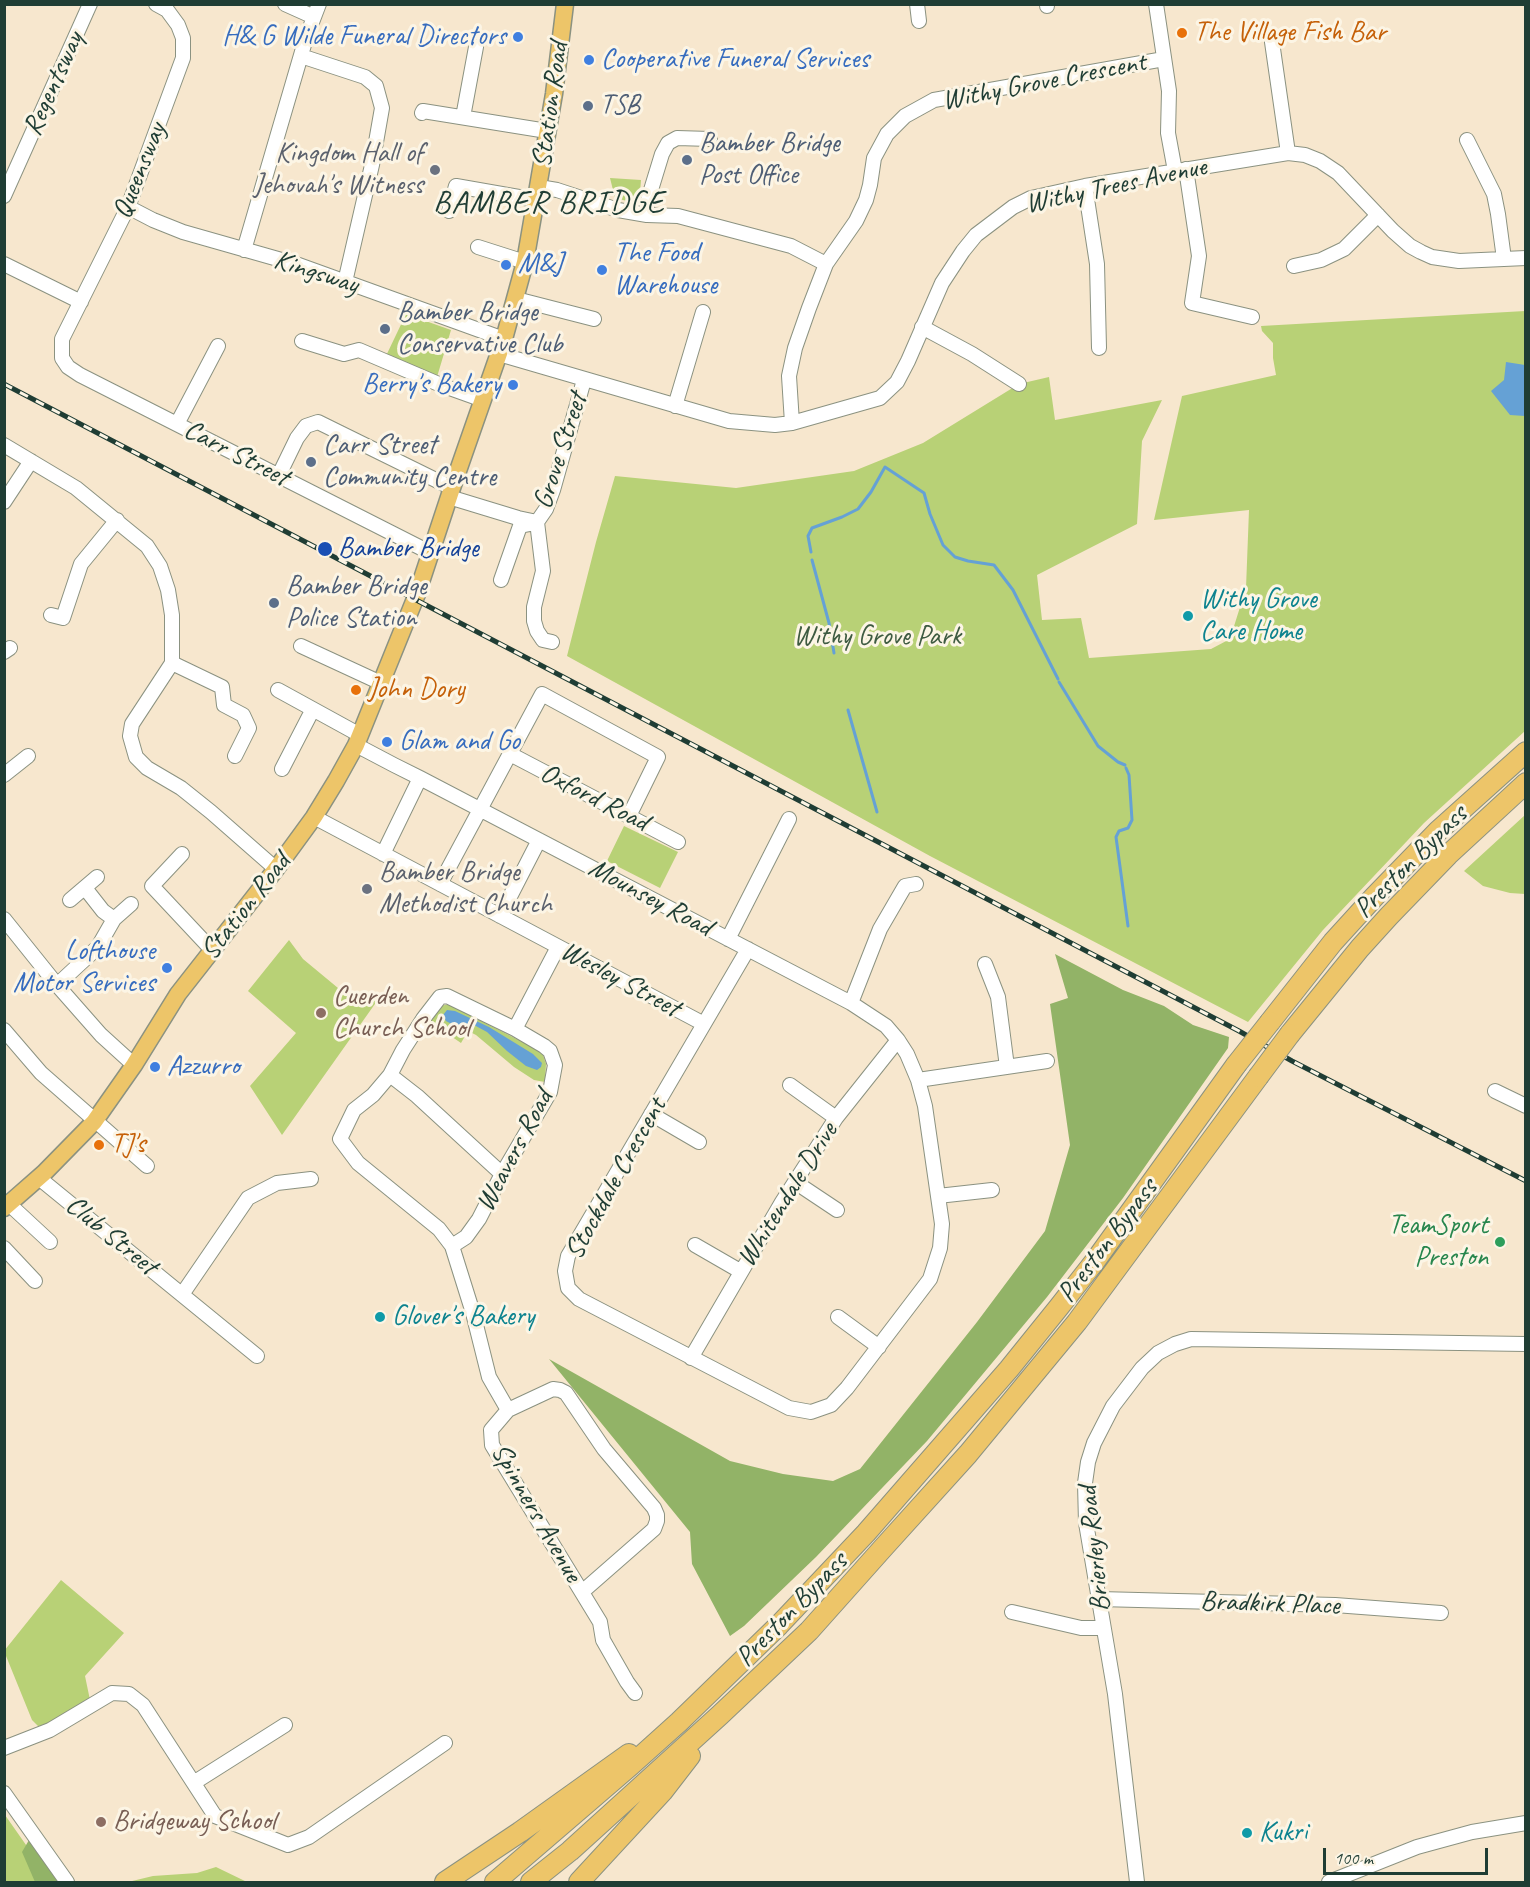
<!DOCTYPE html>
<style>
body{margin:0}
#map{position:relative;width:1530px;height:1887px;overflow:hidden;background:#f7e7ce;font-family:Caveat,sans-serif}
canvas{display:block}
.frame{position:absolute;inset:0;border:6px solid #1f3d34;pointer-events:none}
.scale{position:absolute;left:1323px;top:1848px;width:165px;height:27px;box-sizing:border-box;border:3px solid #1f3d34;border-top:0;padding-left:8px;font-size:18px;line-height:21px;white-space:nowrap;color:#1f3d34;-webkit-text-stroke:4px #fcf5e5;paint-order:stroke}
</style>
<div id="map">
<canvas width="1530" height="1887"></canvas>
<div class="frame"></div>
<div class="scale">100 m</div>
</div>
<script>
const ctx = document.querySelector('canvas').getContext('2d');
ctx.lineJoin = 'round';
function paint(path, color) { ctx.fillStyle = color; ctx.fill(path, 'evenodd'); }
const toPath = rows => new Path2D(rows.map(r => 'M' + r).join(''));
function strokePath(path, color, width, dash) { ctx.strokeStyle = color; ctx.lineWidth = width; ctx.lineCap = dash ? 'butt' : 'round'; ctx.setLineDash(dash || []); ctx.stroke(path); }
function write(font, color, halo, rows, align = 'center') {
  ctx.font = font + ' Caveat,sans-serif'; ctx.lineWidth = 6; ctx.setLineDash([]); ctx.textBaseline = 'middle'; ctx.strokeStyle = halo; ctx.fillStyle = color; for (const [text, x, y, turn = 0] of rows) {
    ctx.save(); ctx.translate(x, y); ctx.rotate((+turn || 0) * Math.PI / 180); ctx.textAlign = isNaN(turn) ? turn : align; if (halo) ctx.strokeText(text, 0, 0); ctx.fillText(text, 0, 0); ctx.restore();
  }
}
paint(toPath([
 [610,178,641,180,640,193,627,201,615,198],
 [1525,311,1525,731,1424,823,1323,930,1248,1022,930,856,567,656,596,542,615,476,736,488,854,471,923,443,1019,384,1049,377,1055,420,1162,400,1142,441,1137,524,1037,575,1042,620,1081,618,1089,658,1211,649,1230,639,1246,588,1249,510,1154,520,1182,396,1276,375,1273,358,1273,343,1262,331,1261,326],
 [406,314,451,330,437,377,385,358],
 [1525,815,1525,894,1510,893,1483,886,1464,871],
 [624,826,678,852,660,888,607,861],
 [289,940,303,959,338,988,368,996,382,994,282,1135,250,1086,296,1033,248,991],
 [445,1005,450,1005,542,1052,546,1064,545,1082,534,1080,514,1067,476,1035,468,1031,461,1043,430,1022,441,1006],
 [61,1580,124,1633,85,1676,90,1700,56,1718,47,1726,40,1728,32,1720,4,1651],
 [5,1815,52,1882,5,1882],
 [216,1867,247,1882,128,1882,153,1876,197,1873]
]), '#b8d176');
paint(toPath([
 [1055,954,1123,990,1164,1006,1193,1025,1229,1037,1228,1048,1123,1198,1047,1297,927,1441,816,1557,744,1626,730,1636,692,1564,690,1532,549,1359,730,1461,783,1474,833,1481,860,1469,977,1322,1045,1231,1070,1145,1050,1004,1068,998],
 [29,1840,60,1882,35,1882,22,1852]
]), '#92b367');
paint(toPath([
 [1506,362,1525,365,1525,416,1510,415,1491,391,1504,380],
 [447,1010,455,1011,489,1027,533,1054,542,1063,541,1067,537,1070,526,1066,507,1051,487,1032,474,1025,457,1027,446,1021,443,1015]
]), '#65a1d5');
strokePath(toPath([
 [811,552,808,536,812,528,842,517,858,509,871,492,885,467,924,493,930,514,943,545,955,557,968,561,994,565,1013,590,1058,679],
 [812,560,829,623,834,653],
 [1059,682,1098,746,1118,762,1125,765],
 [848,710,877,812],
 [1126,768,1129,775,1132,820,1128,828,1119,831,1116,837,1128,926]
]), '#65a1d5', 3);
const minor = toPath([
 [156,4,167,10,178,25,183,38,183,58,128,207,62,339,62,358,68,367,80,375,431,553],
 [285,4,314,17],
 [917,4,919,21],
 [1047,4,1047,6],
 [1156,4,1169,91,1168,133,1175,171],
 [1272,42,1288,153],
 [301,56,365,77,376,86,382,108,372,165,345,282],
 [422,113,423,111,547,131],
 [463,117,476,47],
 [1467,140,1494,194,1498,214,1504,259],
 [1186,169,1199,256,1192,303,1252,317],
 [1085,186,1097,264,1099,348],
 [539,187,557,190,618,210,647,215,678,216,791,246,826,264],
 [4,196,90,4],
 [128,207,153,220,183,232,299,265,504,339],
 [449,211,456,186,536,200],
 [647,215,647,203,662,154,668,143,677,138,710,139],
 [478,247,525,262],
 [244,250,306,38,319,4],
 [4,264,81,302],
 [1294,266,1321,260,1344,249,1378,215],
 [516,299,594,319],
 [922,327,972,354,1019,384],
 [302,341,344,354,359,350,441,385,483,400],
 [499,354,729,421,775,425,792,423,880,398,897,382,908,361,942,283,963,251,976,235,1013,207,1031,198,1085,186,1288,153,1305,155,1320,161,1338,173,1393,231,1410,246,1421,252,1432,257,1459,261,1526,258],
 [675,406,703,312],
 [792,423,789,376,795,348,809,308,826,264,856,221,866,200,870,185,874,158,887,134,905,116,934,100,1164,59],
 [177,424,218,346],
 [4,445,76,488,147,546,160,566,168,590,172,615,172,663,132,724,130,736,136,757,147,768,181,788,211,812,276,869],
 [279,475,297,438,306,426,318,422,452,488],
 [449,497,518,518,537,522],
 [4,502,31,461],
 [537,522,546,509,553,490,584,380],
 [537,522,543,571,534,607,534,621,537,631,543,640,552,642],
 [501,580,520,526,535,523],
 [51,615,63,618,81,564,117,520],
 [301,646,381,683],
 [4,652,10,648],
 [172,663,222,687,224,705,243,715,249,728,235,756],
 [278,690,360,735],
 [356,745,394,765,420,778,851,1003,886,1026,898,1040,907,1054,918,1080,925,1106,942,1224,940,1248,930,1279,847,1388,831,1405,811,1412,789,1408,579,1299,568,1288,565,1271,568,1256,748,949],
 [510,754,678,842],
 [282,769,313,709],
 [4,775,28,756],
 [314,817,704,1024],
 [182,854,152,886,212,950],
 [383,854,420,778],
 [440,884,542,694,658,757,629,816],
 [85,888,103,911,114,919],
 [70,900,97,877],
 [500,916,539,840],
 [4,919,57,985,101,1035,134,1065],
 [728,939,789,819],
 [985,964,998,997,1007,1067],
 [57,985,98,947,114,919,131,904],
 [851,1003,880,929,905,886,916,884],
 [515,1029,558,947],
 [4,1030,41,1073,147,1166],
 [390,1075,417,1096,502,1174],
 [918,1080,1047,1061],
 [790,1085,836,1118],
 [1495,1091,1526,1106],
 [651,1114,699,1142],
 [39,1178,257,1356],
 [795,1182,837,1210],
 [938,1196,992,1190],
 [9,1204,50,1242],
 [695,1245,740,1271],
 [452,1246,466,1237,479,1219,502,1174,550,1092,555,1065,550,1051,544,1046,515,1029,447,996,440,997,423,1019,403,1050,390,1075,373,1095,354,1110,340,1139,358,1163,439,1229,452,1246,473,1313,489,1377,508,1410,491,1430,492,1445,600,1622,603,1640,627,1682,635,1693],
 [4,1248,35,1281],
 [183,1293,248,1198,277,1183,311,1179],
 [838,1317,879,1347],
 [691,1358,782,1202,836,1118,898,1040],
 [508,1410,553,1389,560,1390,566,1393,604,1449,654,1508,657,1515,657,1521,654,1529,582,1592],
 [1099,1599,1335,1605,1441,1613],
 [1012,1612,1081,1628,1103,1628],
 [4,1748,50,1730,112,1693,129,1694,143,1705,215,1816,288,1845,309,1837,445,1743],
 [195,1782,285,1725],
 [4,1793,67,1882],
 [1137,1882,1115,1694,1086,1523,1085,1483,1088,1462,1094,1443,1113,1406,1142,1368,1158,1353,1175,1344,1191,1339,1526,1344],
 [1329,1882,1417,1847,1472,1832,1526,1823]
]);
const major = toPath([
 [4,1208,44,1173,94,1122,134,1065,178,994,276,869,314,817,336,781,356,745,417,594,452,488,504,339,525,262,554,94,565,4]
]);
const highway = toPath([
 [1270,1022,1333,942,1374,897,1438,831,1526,752],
 [1290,1034,1360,948,1389,916,1448,855,1526,783],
 [445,1882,520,1832,629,1754],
 [495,1882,630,1766,679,1722,779,1625,866,1533,1009,1369,1059,1307,1095,1261,1236,1065],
 [531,1882,570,1851,720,1715,809,1631,883,1548,968,1454,1077,1322,1258,1077],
 [579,1882,663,1791,690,1756]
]);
strokePath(minor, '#8b9281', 16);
strokePath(major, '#8b9281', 19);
strokePath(highway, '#8b9281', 22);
strokePath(minor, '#fff', 14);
strokePath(major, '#edc569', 16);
strokePath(highway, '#edc569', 20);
const rail = toPath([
 [4,384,1239,1031,1292,1061,1526,1181]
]);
strokePath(rail, '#1f3d34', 5);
strokePath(rail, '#fcf5e5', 3, [9]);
const highwayBridge = toPath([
 [1236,1065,1270,1022],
 [1258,1077,1290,1034]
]);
strokePath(highwayBridge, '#8b9281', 22, []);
strokePath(highwayBridge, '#edc569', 20);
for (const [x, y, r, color] of [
 [1182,33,6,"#e8710a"],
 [518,37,6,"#3f7fe0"],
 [589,60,6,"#3f7fe0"],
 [588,106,6,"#5c6f8a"],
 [687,160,6,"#5c6f8a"],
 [435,170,6,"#6b7280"],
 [506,265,6,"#3f7fe0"],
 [602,270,6,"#3f7fe0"],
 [385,329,6,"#5c6f8a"],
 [513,385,6,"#3f7fe0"],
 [311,462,6,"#5c6f8a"],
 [325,549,8,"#1a4fb4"],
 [274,603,6,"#5c6f8a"],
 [1188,616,6,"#0f9aa8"],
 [356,690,6,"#e8710a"],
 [387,742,6,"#3f7fe0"],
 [367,889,6,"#6b7280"],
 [167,968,6,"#3f7fe0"],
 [321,1013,6,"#8d6e63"],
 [155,1067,6,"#3f7fe0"],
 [99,1145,6,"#e8710a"],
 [1500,1242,6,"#2e9e5b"],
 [380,1317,6,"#0f9aa8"],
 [101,1822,6,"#8d6e63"],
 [1247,1833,6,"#0f9aa8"]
]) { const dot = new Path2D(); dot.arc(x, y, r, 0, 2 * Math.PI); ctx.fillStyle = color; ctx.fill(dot); strokePath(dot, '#fcf5e5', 2); }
write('28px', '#c56008', '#fcf5e5', [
 ["The Village Fish Bar",1194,33],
 ["John Dory",368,690],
 ["TJ's",111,1145]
], 'left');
write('28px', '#366cbe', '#fcf5e5', [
 ["H& G Wilde Funeral Directors",506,37,"right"],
 ["Cooperative Funeral Services",601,60],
 ["The Food",614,254],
 ["Warehouse",614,286],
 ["M&J",518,265],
 ["Berry's Bakery",501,385,"right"],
 ["Glam and Go",399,742],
 ["Lofthouse",155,952,"right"],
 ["Motor Services",155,984,"right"],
 ["Azzurro",167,1067]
], 'left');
write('28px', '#1f3d34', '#fcf5e5', [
 ["Withy Grove Crescent",1044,82,-11],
 ["Regentsway",54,84,-66],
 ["Station Road",551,105,-82],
 ["Queensway",140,171,-68],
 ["Withy Trees Avenue",1116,186,-12],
 ["Kingsway",316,273,18],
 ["Grove Street",561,451,-72],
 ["Carr Street",236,454,27],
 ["Oxford Road",594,798,27],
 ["Preston Bypass",1411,862,-45],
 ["Mounsey Road",650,898,28],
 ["Station Road",246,907,-52],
 ["Wesley Street",620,980,28],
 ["Weavers Road",515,1151,-62],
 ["Stockdale Crescent",616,1179,-61],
 ["Whitendale Drive",788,1195,-58],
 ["Club Street",111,1236,39],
 ["Preston Bypass",1108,1241,-53],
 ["Spinners Avenue",536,1513,60],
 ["Brierley Road",1095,1549,-96],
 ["Bradkirk Place",1270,1604,2],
 ["Preston Bypass",792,1610,-46]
]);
write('28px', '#4e5e75', '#fcf5e5', [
 ["TSB",600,106],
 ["Bamber Bridge",699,144],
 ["Post Office",699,176],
 ["Bamber Bridge",397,313],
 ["Conservative Club",397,345],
 ["Carr Street",323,446],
 ["Community Centre",323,478],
 ["Bamber Bridge",286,587],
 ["Police Station",286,619]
], 'left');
write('28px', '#5b616d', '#fcf5e5', [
 ["Kingdom Hall of",423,154],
 ["Jehovah's Witness",423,186],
 ["Bamber Bridge",379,873,"left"],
 ["Methodist Church",379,905,"left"]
], 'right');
write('28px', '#164399', '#fcf5e5', [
 ["Bamber Bridge",338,549]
], 'left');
write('28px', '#0d838f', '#fcf5e5', [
 ["Withy Grove",1200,600],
 ["Care Home",1200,632],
 ["Glover's Bakery",392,1317],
 ["Kukri",1259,1833]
], 'left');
write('28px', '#3e5b41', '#fcf5e5', [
 ["Withy Grove Park",877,637]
]);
write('28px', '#785e54', '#fcf5e5', [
 ["Cuerden",333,997],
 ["Church School",333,1029],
 ["Bridgeway School",113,1822]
], 'left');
write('28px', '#27864d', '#fcf5e5', [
 ["TeamSport",1488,1226],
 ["Preston",1488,1258]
], 'right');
ctx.letterSpacing = '1.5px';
write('32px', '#1f3d34', '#fcf5e5', [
 ["BAMBER BRIDGE",549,204]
]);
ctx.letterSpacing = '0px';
</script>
